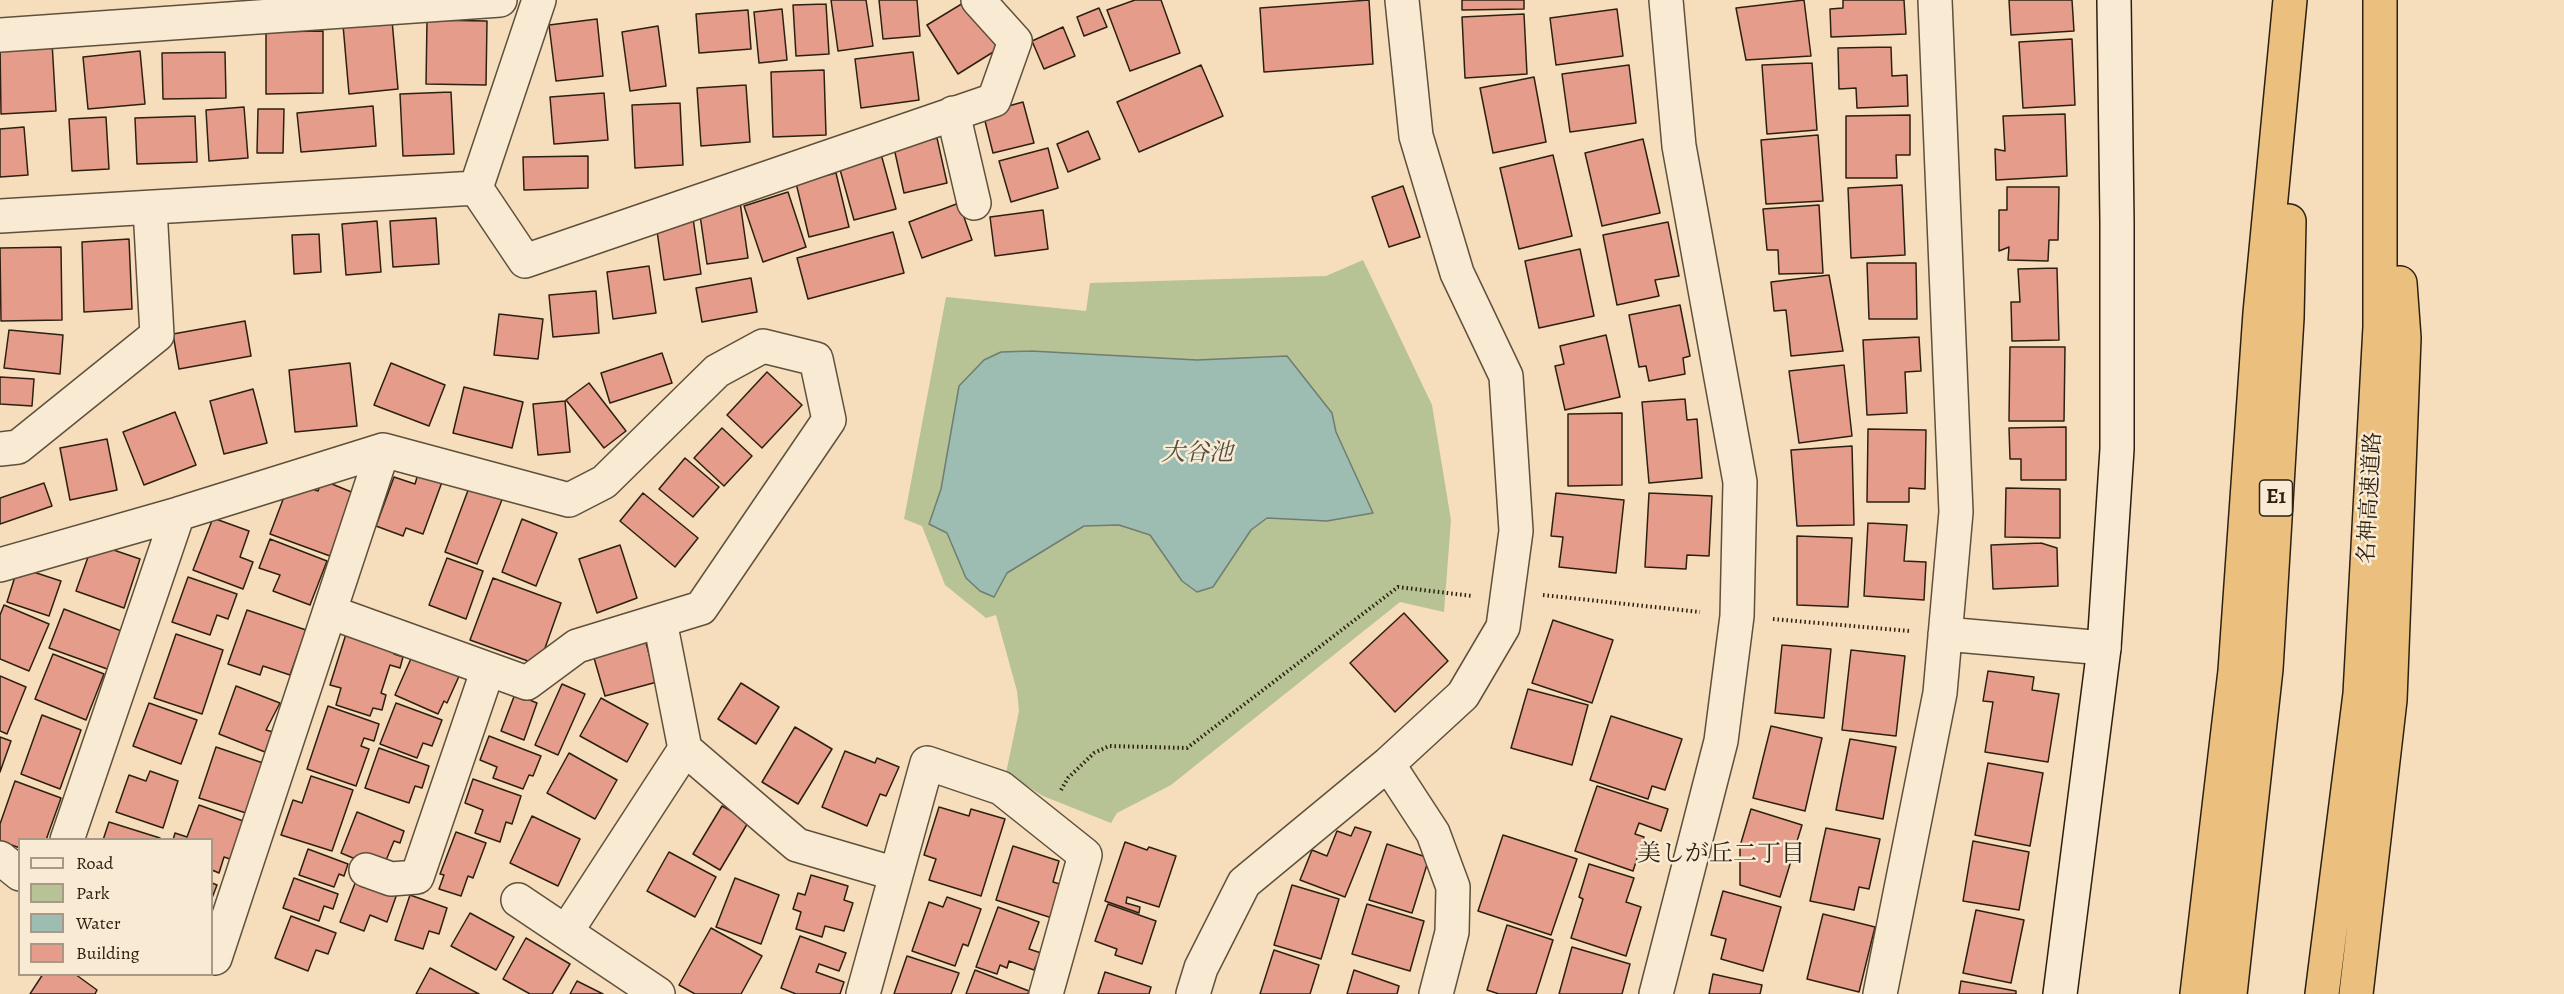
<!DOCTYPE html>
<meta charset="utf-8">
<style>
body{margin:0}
#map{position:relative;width:2564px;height:994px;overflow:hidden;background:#f6debd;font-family:Alegreya,serif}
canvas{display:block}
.legend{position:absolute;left:18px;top:838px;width:195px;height:138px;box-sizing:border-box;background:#f9ead4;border:2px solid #a79986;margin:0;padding:8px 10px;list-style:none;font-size:18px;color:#2d2010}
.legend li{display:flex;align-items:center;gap:12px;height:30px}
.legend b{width:30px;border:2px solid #a79986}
</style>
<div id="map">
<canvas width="2564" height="994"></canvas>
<ul class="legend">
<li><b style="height:8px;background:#f9ead4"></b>Road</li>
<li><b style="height:16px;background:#b7c295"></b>Park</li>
<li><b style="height:16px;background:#9dbcb2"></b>Water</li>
<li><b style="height:16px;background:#e69c8b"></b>Building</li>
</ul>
</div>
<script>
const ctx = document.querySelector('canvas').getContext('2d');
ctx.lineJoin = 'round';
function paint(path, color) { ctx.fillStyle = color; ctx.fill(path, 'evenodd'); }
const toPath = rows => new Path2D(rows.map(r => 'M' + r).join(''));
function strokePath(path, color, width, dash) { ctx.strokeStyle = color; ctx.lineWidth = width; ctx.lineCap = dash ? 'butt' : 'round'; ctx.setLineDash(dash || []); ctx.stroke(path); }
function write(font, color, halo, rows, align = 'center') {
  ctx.font = font + ' Alegreya,"Noto Serif JP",serif'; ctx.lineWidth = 5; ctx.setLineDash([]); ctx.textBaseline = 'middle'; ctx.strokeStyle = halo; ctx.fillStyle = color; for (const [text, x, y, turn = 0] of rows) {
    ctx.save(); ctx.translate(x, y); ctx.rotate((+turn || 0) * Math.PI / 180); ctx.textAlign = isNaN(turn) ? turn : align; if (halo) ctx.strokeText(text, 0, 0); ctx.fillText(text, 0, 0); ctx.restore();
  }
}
paint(toPath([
 [1363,260,1432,405,1451,520,1444,612,1400,602,1171,785,1117,813,1111,823,1043,796,1006,773,1019,711,1017,691,996,615,986,618,945,585,922,526,904,519,946,297,1086,311,1090,283,1326,276]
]), '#b7c295');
const water = toPath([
 [1031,351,1197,360,1287,356,1332,413,1336,432,1373,513,1327,521,1267,518,1251,530,1213,587,1197,592,1182,581,1150,535,1119,525,1084,526,1007,573,994,597,980,591,966,578,947,533,929,524,941,489,959,386,984,360,1001,352,1031,351]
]);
paint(water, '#9dbcb2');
strokePath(water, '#707e71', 1.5);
const building = toPath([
 [831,0,866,0,873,46,838,51,831,0],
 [879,0,917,0,920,36,883,39,879,0],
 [968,0,998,49,958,74,927,25,968,0],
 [1135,0,1161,0,1180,53,1130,71,1107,10,1135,0],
 [1369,0,1373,64,1264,72,1260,8,1369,0],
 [1462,0,1524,0,1524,9,1462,10,1462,0],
 [1804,0,1811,56,1746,60,1736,8,1804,0],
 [1843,0,1904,0,1906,34,1831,37,1830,9,1843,8,1843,0],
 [2009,0,2072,0,2074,31,2011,35,2009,0],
 [826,4,829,54,796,56,793,5,826,4],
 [1099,8,1107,27,1084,36,1077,17,1099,8],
 [782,9,787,60,759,63,754,12,782,9],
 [1617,9,1623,56,1556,65,1550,18,1617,9],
 [748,10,751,49,699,53,696,14,748,10],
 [1524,14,1527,74,1465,78,1462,17,1524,14],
 [597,19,603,76,556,81,549,25,597,19],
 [392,20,398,89,349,94,343,25,392,20],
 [427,20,487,21,486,85,426,84,427,20],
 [658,26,666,86,630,91,622,32,658,26],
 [1063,27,1075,56,1044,69,1032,41,1063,27],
 [323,31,323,93,266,94,266,32,323,31],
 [2072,39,2075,105,2023,108,2019,42,2072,39],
 [52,42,56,111,1,114,0,45,52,42],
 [1891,47,1892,76,1907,75,1908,106,1857,108,1856,88,1839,89,1838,48,1891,47],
 [140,51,145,104,88,109,83,57,140,51],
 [225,52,226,98,163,99,162,53,225,52],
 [913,52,919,100,861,108,855,59,913,52],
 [1812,63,1817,130,1767,134,1762,65,1812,63],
 [1201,65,1223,116,1139,152,1117,102,1201,65],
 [1629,65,1636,123,1570,132,1562,74,1629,65],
 [824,70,826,135,773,137,771,72,824,70],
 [1534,77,1546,142,1493,153,1480,88,1534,77],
 [746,85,750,142,701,146,697,88,746,85],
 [451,92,454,154,403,156,400,94,451,92],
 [604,93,608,140,554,144,550,97,604,93],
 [1023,102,1034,143,993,153,983,113,1023,102],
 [680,103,683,165,635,168,632,105,680,103],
 [373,106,376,146,301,152,297,113,373,106],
 [244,107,248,158,209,161,206,110,244,107],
 [258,109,284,109,283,153,257,153,258,109],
 [2065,114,2067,176,1996,180,1995,149,2005,151,2003,116,2065,114],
 [1910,115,1910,155,1896,155,1897,178,1846,178,1846,116,1910,115],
 [195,116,197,162,137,164,135,118,195,116],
 [106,117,109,169,72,171,69,119,106,117],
 [24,127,28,175,0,177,0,129,24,127],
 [1088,131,1100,159,1068,172,1057,144,1088,131],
 [1818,135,1823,201,1766,204,1761,140,1818,135],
 [937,138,947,183,904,193,894,148,937,138],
 [1643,139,1660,213,1602,226,1585,153,1643,139],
 [1048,148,1058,188,1011,202,999,161,1048,148],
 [881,154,896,209,854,220,839,166,881,154],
 [1553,155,1572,236,1519,249,1500,168,1553,155],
 [588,156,588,188,524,190,523,157,588,156],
 [836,173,849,227,809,237,796,183,836,173],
 [1902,185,1905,255,1851,258,1848,188,1902,185],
 [1403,186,1420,237,1389,247,1372,197,1403,186],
 [2007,187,2059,187,2058,240,2049,240,2048,261,2008,260,2009,247,1999,251,1999,210,2007,210,2007,187],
 [788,192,806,247,763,262,744,206,788,192],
 [740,202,748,258,707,264,699,208,740,202],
 [959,203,972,240,922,258,909,222,959,203],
 [1819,205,1823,273,1779,274,1778,250,1767,250,1763,209,1819,205],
 [1043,210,1048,249,995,256,990,217,1043,210],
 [436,218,439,264,393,267,390,221,436,218],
 [693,218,701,274,664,280,656,224,693,218],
 [377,221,381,272,346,275,342,224,377,221],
 [1668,222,1679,276,1655,280,1659,296,1617,305,1603,235,1668,222],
 [893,232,904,273,808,299,797,258,893,232],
 [319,234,321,272,294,274,292,235,319,234],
 [129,239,132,309,84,312,82,242,129,239],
 [61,247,62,320,1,321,0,248,61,247],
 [1580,249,1594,316,1539,328,1525,261,1580,249],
 [1867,263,1916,263,1917,319,1869,319,1867,263],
 [649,266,656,313,613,319,607,272,649,266],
 [2057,268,2059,340,2012,341,2011,302,2020,302,2018,269,2057,268],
 [1829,275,1843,351,1791,356,1786,310,1774,311,1771,282,1829,275],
 [751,278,757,312,702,322,696,288,751,278],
 [596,291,599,333,553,337,549,295,596,291],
 [1680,305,1690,356,1683,358,1685,374,1649,381,1646,366,1639,367,1629,315,1680,305],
 [499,314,543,319,538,359,494,355,499,314],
 [245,321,251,356,179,369,173,334,245,321],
 [9,330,63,335,60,374,4,368,9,330],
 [1606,335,1620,397,1565,410,1555,366,1564,364,1560,346,1606,335],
 [1919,337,1921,371,1905,372,1907,413,1867,415,1863,340,1919,337],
 [2010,347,2065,347,2064,421,2009,421,2010,347],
 [662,353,672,383,610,403,601,373,662,353],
 [350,363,357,426,295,432,289,370,350,363],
 [391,363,445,385,429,426,374,405,391,363],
 [1844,365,1852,436,1799,443,1789,371,1844,365],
 [767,372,802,405,762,448,727,415,767,372],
 [0,377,34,379,32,406,0,404,0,377],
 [589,383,626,431,604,448,566,400,589,383],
 [464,387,523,402,512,448,453,433,464,387],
 [253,389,267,443,224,454,210,401,253,389],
 [1685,399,1687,420,1697,419,1702,478,1649,483,1642,402,1685,399],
 [565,401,570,452,538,455,533,404,565,401],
 [175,412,196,465,144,485,123,432,175,412],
 [1622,413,1622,485,1568,486,1568,414,1622,413],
 [2066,427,2066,480,2021,480,2021,459,2010,459,2009,428,2066,427],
 [722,428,752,456,724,486,694,458,722,428],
 [1868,429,1926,430,1925,489,1909,488,1909,502,1867,502,1868,429],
 [107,439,117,490,70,500,60,448,107,439],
 [1852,446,1854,525,1797,526,1791,450,1852,446],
 [685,458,719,487,693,517,659,489,685,458],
 [418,474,442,482,423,534,406,528,403,536,376,526,394,477,415,484,418,474],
 [322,480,354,493,330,556,270,534,290,481,318,491,322,480],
 [44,483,52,506,0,524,0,498,44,483],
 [470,485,503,497,477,564,445,552,470,485],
 [2006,488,2060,489,2060,538,2005,537,2006,488],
 [643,493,698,538,675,567,620,521,643,493],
 [1556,493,1624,500,1616,573,1559,567,1563,537,1551,536,1556,493],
 [1649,493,1712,496,1709,556,1687,555,1686,569,1645,567,1649,493],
 [213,518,249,531,240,557,253,562,243,589,193,570,213,518],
 [522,519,557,533,536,586,502,572,522,519],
 [1868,523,1907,525,1904,561,1926,562,1924,600,1864,596,1868,523],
 [1797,536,1852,538,1848,607,1797,605,1797,536],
 [270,539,327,561,310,605,273,591,280,575,259,568,270,539],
 [93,543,140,559,124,608,76,591,93,543],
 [2041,543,2057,548,2058,586,1993,589,1991,545,2041,543],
 [620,545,637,598,597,613,579,559,620,545],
 [447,558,483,571,466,619,429,605,447,558],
 [18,567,61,581,49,616,7,602,18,567],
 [188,577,237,594,228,619,217,615,210,635,172,622,188,577],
 [493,578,561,603,539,665,470,640,493,578],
 [4,605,49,624,29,671,0,659,0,615,4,605],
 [64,609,124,632,110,670,49,648,64,609],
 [247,610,306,630,290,675,263,666,260,675,228,664,247,610],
 [1404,613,1448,661,1395,712,1350,663,1404,613],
 [1553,620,1613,640,1592,703,1532,683,1553,620],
 [176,634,223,650,202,714,154,698,176,634],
 [346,634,395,650,394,654,403,657,400,668,390,665,381,693,386,695,382,710,373,708,370,716,336,705,341,688,330,685,346,634],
 [644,636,657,682,605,696,592,651,644,636],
 [1782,645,1831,649,1824,718,1775,713,1782,645],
 [1851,650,1905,656,1896,736,1842,730,1851,650],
 [53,654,104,674,86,720,35,699,53,654],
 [413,654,460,674,447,703,444,701,438,714,395,695,413,654],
 [1988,671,2034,677,2032,690,2059,694,2048,762,1985,752,1993,702,1983,701,1988,671],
 [0,676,26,687,7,734,0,731,0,676],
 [741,683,779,707,756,744,718,719,741,683],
 [562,684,585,694,558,755,535,745,562,684],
 [236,686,280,703,266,730,273,732,265,752,219,734,236,686],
 [1528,689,1588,705,1572,765,1511,748,1528,689],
 [515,694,537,703,524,740,501,731,515,694],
 [601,698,648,724,627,762,580,736,601,698],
 [149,703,197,720,181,764,133,746,149,703],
 [396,703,442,720,432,746,423,743,417,758,380,744,396,703],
 [328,706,379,724,374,741,364,738,361,746,369,749,356,786,307,769,328,706],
 [42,715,81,730,60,789,21,774,42,715],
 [1611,716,1682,739,1665,790,1652,786,1648,799,1590,780,1611,716],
 [1771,726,1822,738,1805,811,1753,798,1771,726],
 [795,727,832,749,798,804,762,782,795,727],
 [489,736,541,756,533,776,529,775,523,789,493,778,497,767,480,760,489,736],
 [0,737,11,741,0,772,0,737],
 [1850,739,1896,747,1883,819,1836,810,1850,739],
 [216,747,263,763,246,813,199,798,216,747],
 [379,748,429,766,422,788,415,786,409,803,365,788,379,748],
 [845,751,875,763,877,758,899,767,886,796,880,794,867,826,822,807,845,751],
 [569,753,617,780,595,819,547,793,569,753],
 [1988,763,2043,773,2030,846,1975,835,1988,763],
 [150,771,178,781,163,828,116,812,129,775,146,781,150,771],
 [311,776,353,790,332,851,281,835,293,800,302,803,311,776],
 [473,779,521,796,512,824,506,822,500,842,475,833,483,810,465,803,473,779],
 [15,781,61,798,46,840,20,840,20,848,0,841,0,824,15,781],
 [1597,786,1668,809,1661,831,1639,823,1635,834,1644,837,1633,871,1575,851,1597,786],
 [199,805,246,822,233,860,224,857,219,873,212,870,212,840,173,840,175,833,187,837,199,805],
 [722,806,749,821,720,870,693,854,722,806],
 [939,807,969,816,971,809,1005,819,981,896,929,880,936,859,924,855,939,807],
 [1751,809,1802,825,1780,897,1740,885,1740,846,1751,809],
 [357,812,404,831,400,843,394,841,382,870,341,853,357,812],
 [532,816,580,839,558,886,510,863,532,816],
 [109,822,160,838,159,840,103,840,109,822],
 [1355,827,1371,832,1345,897,1300,880,1312,850,1327,856,1337,831,1351,836,1355,827],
 [1826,828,1880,839,1869,889,1859,887,1854,910,1810,901,1826,828],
 [456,832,486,843,473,878,468,876,461,896,439,889,444,875,440,874,456,832],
 [1503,835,1577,859,1551,935,1478,911,1503,835],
 [1973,841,2029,852,2019,910,1963,901,1973,841],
 [1125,842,1147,850,1149,847,1176,856,1159,907,1127,897,1126,903,1140,907,1139,913,1105,901,1125,842],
 [1387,844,1429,858,1412,913,1369,900,1387,844],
 [1013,846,1059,861,1053,882,1063,885,1052,918,996,900,1013,846],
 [308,849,348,864,344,876,339,874,334,887,299,875,308,849],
 [669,852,716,877,695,917,647,891,669,852],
 [1589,864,1634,878,1626,902,1641,907,1626,956,1571,938,1583,899,1579,897,1589,864],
 [359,873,399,888,387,922,370,915,364,931,340,922,359,873],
 [811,875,848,886,844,900,853,903,844,931,825,926,822,937,796,929,801,912,793,909,798,893,805,895,811,875],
 [294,878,338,894,333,909,324,906,319,921,283,908,294,878],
 [735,878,779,895,761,944,716,927,735,878],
 [212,883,217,885,212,898,212,883],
 [1292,885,1339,899,1321,959,1274,945,1292,885],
 [1723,891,1781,907,1763,971,1721,959,1726,939,1711,935,1723,891],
 [410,895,447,908,439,934,429,931,423,949,395,940,410,895],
 [947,897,981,909,968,946,963,944,955,966,912,951,929,902,943,907,947,897],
 [1108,904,1156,921,1142,964,1115,955,1117,949,1095,941,1108,904],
 [1367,904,1424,921,1410,971,1352,954,1367,904],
 [998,907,1039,922,1029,949,1041,953,1034,970,1009,961,1007,968,1000,965,997,974,976,967,998,907],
 [1976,910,2024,920,2011,983,1963,973,1976,910],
 [470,913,514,937,496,970,451,946,470,913],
 [1823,914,1875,927,1859,992,1807,979,1823,914],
 [291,916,336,933,328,954,316,950,308,971,275,958,291,916],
 [1507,925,1553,940,1536,994,1499,994,1487,990,1507,925],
 [711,928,762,956,741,994,695,994,679,985,711,928],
 [800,936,846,953,839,971,819,964,816,972,844,982,840,994,796,994,781,988,800,936],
 [526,938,570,964,552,994,530,994,503,979,526,938],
 [1572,947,1630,964,1622,994,1559,994,1572,947],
 [1274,950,1319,965,1310,994,1260,994,1274,950],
 [907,956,959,973,951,994,894,994,907,956],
 [430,968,479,994,416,994,430,968],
 [975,970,1029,991,1028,994,966,994,975,970],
 [1354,970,1399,986,1397,994,1347,994,1354,970],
 [1105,972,1151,987,1149,994,1098,994,1105,972],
 [43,974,75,974,97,990,95,994,30,994,43,974],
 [1713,974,1762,985,1760,994,1709,994,1713,974],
 [577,981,603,994,570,994,577,981],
 [1961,981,2016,991,2016,994,1959,994,1961,981]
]);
paint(building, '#e69c8b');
strokePath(building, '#2d2010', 1.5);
const street = toPath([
 [0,35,500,0],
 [953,113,974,203],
 [476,188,525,261,994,100,1015,41,978,0],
 [476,188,539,0],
 [0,216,476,188],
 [0,449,18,447,157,335,150,208],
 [0,565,178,514,383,450,569,500,604,482,717,371,763,346,816,359,829,420,701,608,577,646,527,683,330,612],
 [660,621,685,749,797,845,896,874],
 [1945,634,2104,648],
 [1388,764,1433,833,1453,887,1452,932,1436,994],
 [67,840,178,514],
 [0,858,20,874],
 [366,870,391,879,417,877,488,669],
 [518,900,658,994],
 [566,932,685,749],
 [212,957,215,958,383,450],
 [863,994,927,763,1001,788,1085,855,1046,994],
 [1193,994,1201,968,1244,883,1388,764,1463,695,1503,627,1516,531,1506,376,1457,273,1416,136,1402,0],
 [1656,994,1721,741,1737,616,1740,482,1679,146,1666,0],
 [1880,994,1940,693,1956,512,1935,0]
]);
const secondary = toPath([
 [2060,994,2104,648,2117,449,2117,222,2114,0]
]);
const highway = toPath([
 [2197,994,2235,671,2260,313,2290,0],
 [2230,994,2266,669,2287,318,2289,221],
 [2322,994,2360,694,2380,327,2380,0],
 [2356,994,2390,700,2404,338,2400,283]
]);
strokePath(street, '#5f503b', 36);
strokePath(secondary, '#2d2010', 36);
strokePath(highway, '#2d2010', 36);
strokePath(toPath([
 [1543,595,1700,612],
 [1773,619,1909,631],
 [1061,790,1068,778,1094,753,1109,746,1187,748,1398,587,1472,596]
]), '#2d2010', 4, [1.5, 3]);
strokePath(street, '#f9ead4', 33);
strokePath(secondary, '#f9ead4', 33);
strokePath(highway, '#ebbf7e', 33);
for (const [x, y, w] of [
 [2276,498,33]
]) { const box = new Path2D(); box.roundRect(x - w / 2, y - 18, w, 36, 4.5); ctx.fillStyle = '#f9ead4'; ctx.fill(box); strokePath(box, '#2d2010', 1.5); }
write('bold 21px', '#2d2010', null, [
 ["E1",2276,498]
]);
write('22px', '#2d2010', '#f9ead4', [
 ["名神高速道路",2371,498,-87]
]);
write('italic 24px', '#4f4f41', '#f9ead4', [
 ["大谷池",1197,454]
]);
write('24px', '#2d2010', '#f9ead4', [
 ["美しが丘二丁目",1721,855]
]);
</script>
